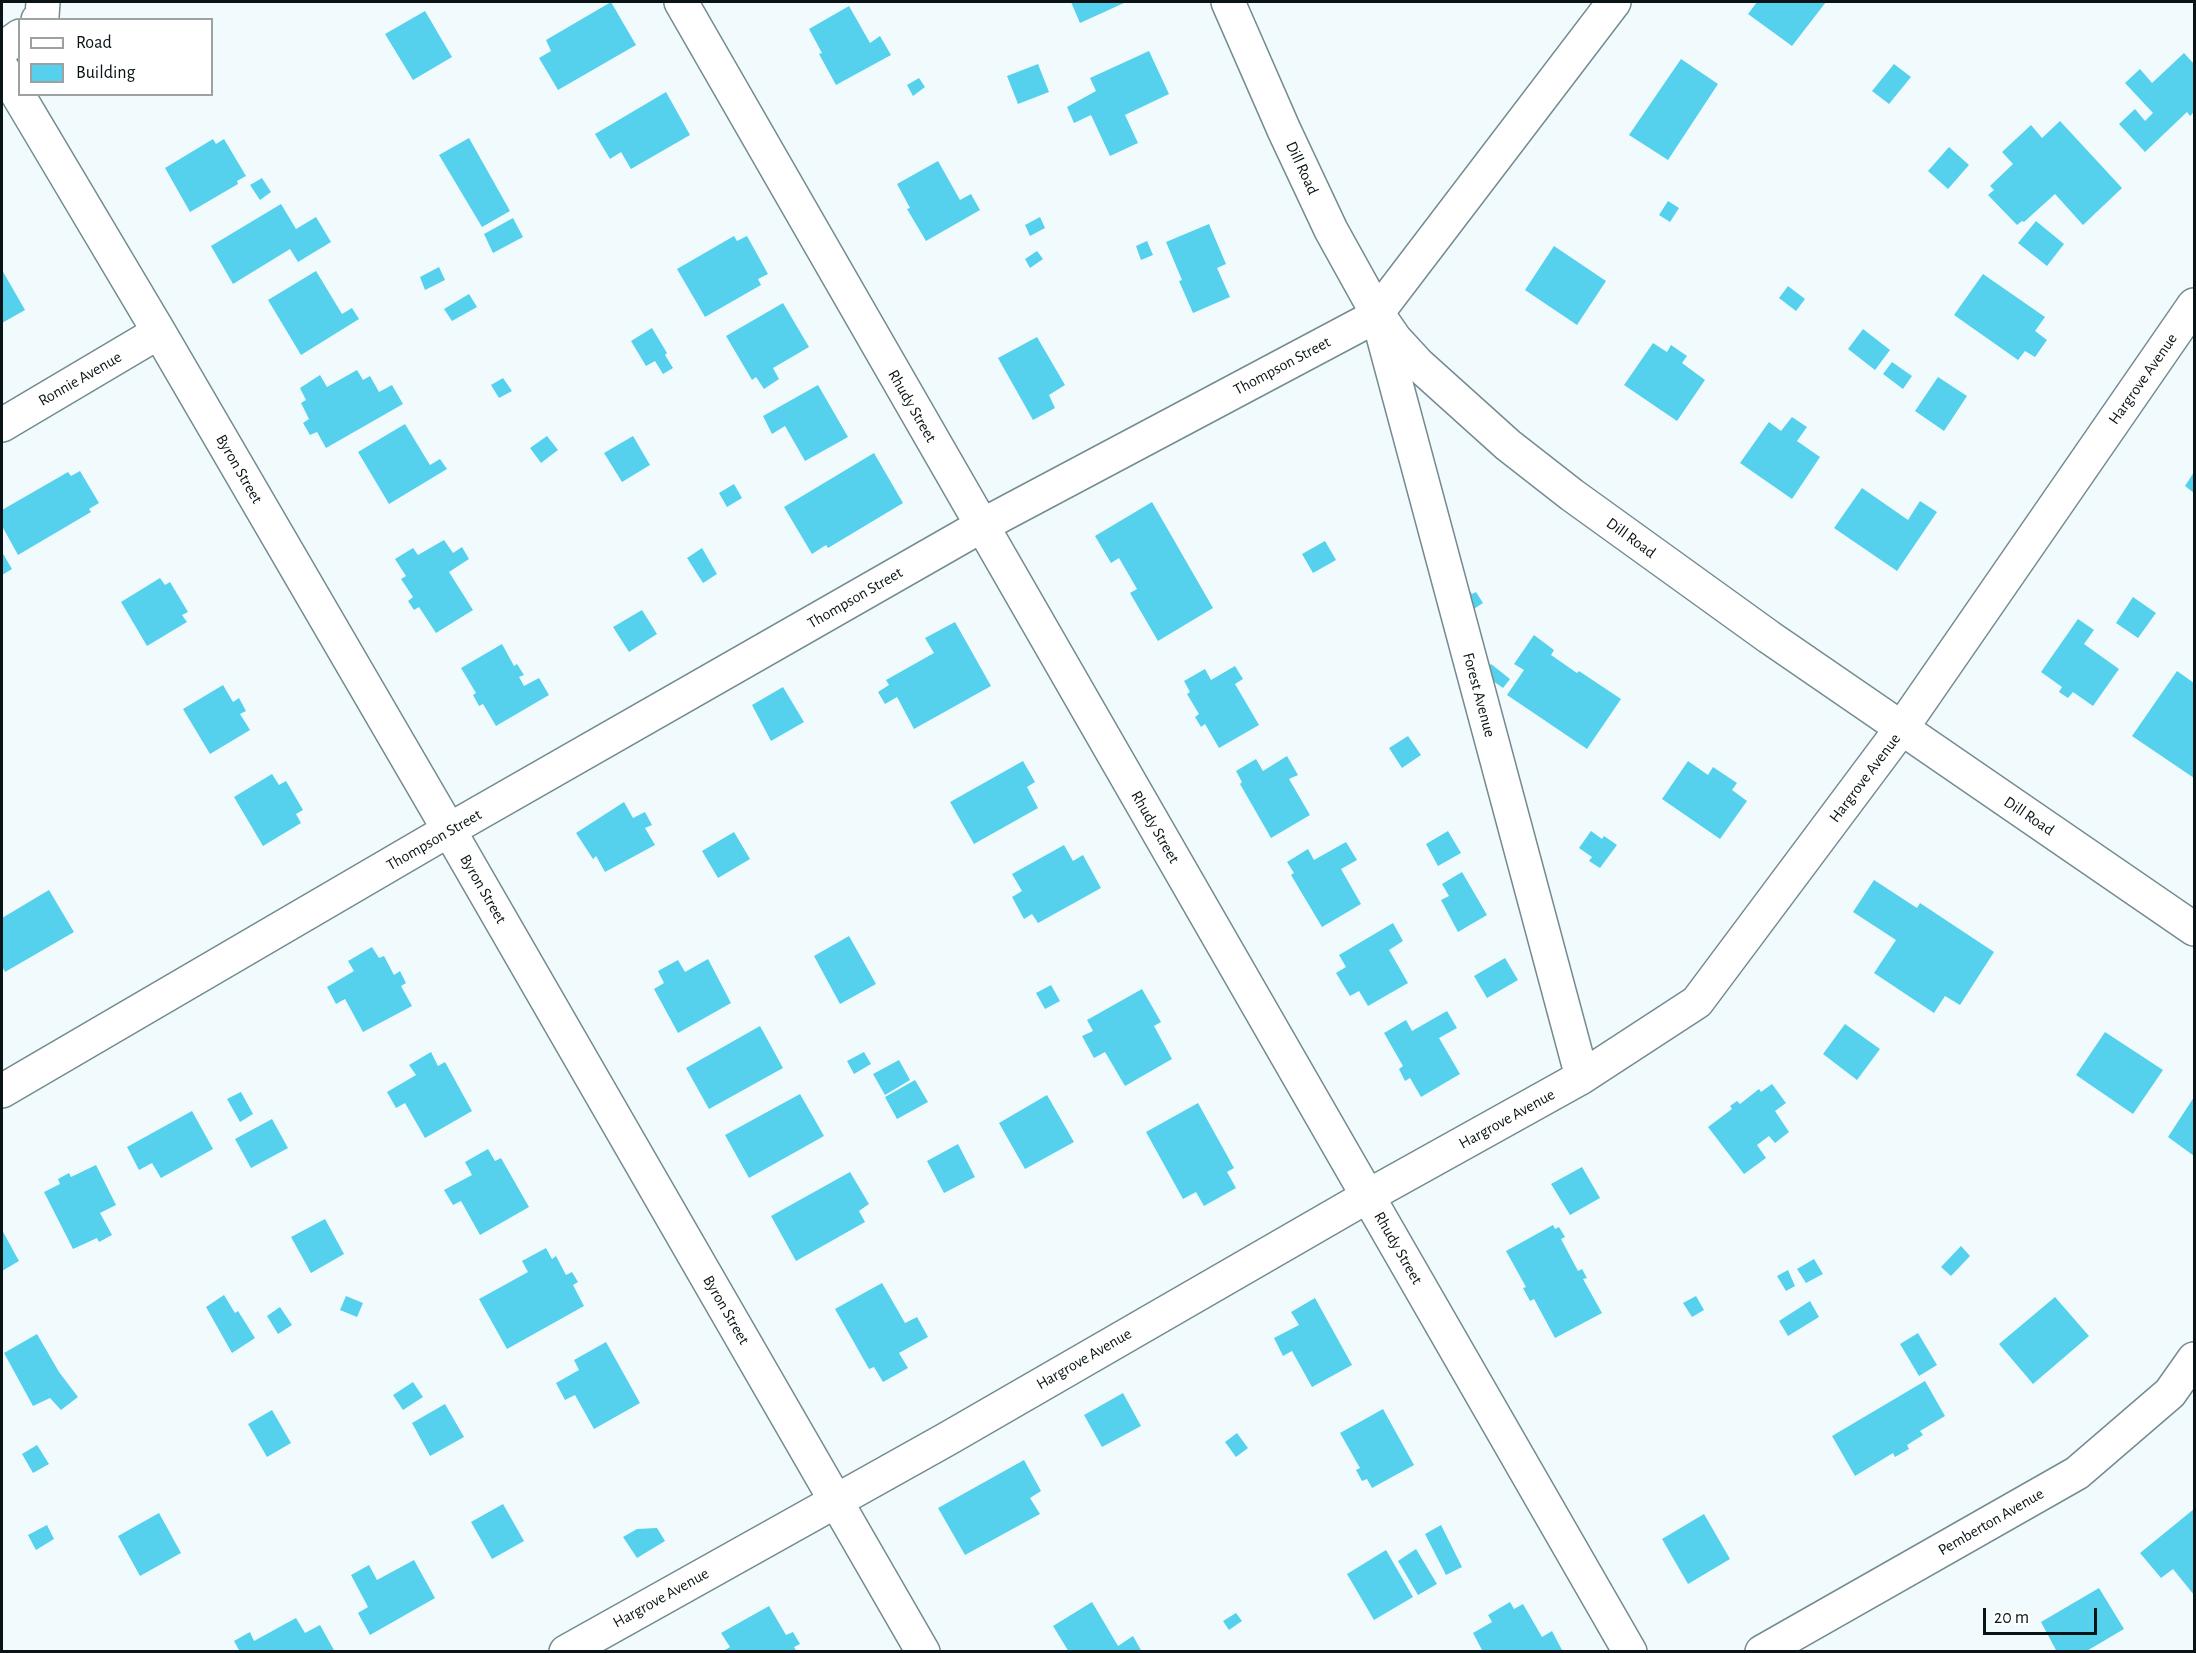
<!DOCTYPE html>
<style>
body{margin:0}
#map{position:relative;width:2196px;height:1653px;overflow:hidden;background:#f1fbfe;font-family:"Alegreya Sans",sans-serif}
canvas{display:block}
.frame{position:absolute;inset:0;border:3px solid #0a1315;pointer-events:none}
.legend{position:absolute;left:18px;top:18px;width:195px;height:78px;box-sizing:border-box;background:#fff;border:2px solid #9da1a1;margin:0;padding:8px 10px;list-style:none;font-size:18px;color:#0a1315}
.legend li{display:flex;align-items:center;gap:12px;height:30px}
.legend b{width:30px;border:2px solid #9da1a1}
.scale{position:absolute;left:1983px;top:1608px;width:114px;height:27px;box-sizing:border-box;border:3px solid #0a1315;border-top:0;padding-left:8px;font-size:18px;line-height:21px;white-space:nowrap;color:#0a1315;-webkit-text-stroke:4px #fff;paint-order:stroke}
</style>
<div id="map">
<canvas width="2196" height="1653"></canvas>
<div class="frame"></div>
<ul class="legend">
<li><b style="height:8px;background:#fff"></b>Road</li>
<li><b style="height:16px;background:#55d1ed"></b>Building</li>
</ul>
<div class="scale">20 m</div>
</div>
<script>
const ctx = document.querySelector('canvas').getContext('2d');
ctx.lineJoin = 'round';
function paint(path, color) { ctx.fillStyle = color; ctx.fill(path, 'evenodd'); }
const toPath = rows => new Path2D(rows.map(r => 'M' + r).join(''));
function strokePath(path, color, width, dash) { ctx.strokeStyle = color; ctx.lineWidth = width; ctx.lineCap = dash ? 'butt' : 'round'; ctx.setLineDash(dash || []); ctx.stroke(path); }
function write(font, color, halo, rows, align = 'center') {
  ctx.font = font + ' "Alegreya Sans",sans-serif'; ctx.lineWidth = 5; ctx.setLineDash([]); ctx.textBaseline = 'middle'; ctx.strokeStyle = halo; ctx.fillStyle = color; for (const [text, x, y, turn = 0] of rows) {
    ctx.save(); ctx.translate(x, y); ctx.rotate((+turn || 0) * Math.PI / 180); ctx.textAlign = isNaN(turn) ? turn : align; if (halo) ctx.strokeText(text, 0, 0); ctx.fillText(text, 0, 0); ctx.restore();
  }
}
paint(toPath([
 [611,2,636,45,558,90,539,58,551,51,546,40],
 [1071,2,1123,2,1124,3,1080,23],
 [1757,2,1826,2,1792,46,1748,14],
 [849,6,870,43,880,36,891,55,836,85,819,54,822,53,809,29],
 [425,11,452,57,413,80,385,34],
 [1149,51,1169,94,1125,115,1138,143,1110,156,1091,115,1074,123,1067,107,1096,91,1090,78],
 [2184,53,2194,64,2194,112,2190,116,2187,112,2145,152,2119,124,2135,109,2145,121,2153,113,2125,83,2140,69,2152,83],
 [1681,59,1718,84,1668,160,1629,135],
 [1038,64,1049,92,1018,104,1007,76],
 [1894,64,1911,77,1889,104,1872,91],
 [919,78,925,87,913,96,907,85],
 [666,92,690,135,631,169,621,152,610,159,595,134],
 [2060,121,2122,188,2083,225,2055,194,2024,222,2022,221,2017,225,1988,195,1994,190,1990,186,2013,164,2002,152,2031,125,2042,138],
 [469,138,510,211,482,227,439,155],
 [213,139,216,144,224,139,246,176,237,181,238,184,190,212,165,168],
 [1949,147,1969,165,1948,189,1928,171],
 [938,161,960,200,971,194,980,210,926,241,907,209,910,208,897,184],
 [262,178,271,192,260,200,250,185],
 [1668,201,1679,208,1670,222,1659,215],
 [281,204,296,229,316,217,331,242,298,262,290,249,233,284,211,246],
 [1040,217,1045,228,1030,236,1025,225],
 [513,218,523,237,493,253,484,234],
 [2036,221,2064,244,2047,266,2018,243],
 [1209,224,1226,264,1217,268,1230,297,1193,313,1179,281,1182,280,1166,242],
 [734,236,737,241,747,236,768,274,758,279,761,285,705,317,677,269],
 [1147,241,1153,255,1141,260,1136,246],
 [1554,246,1606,281,1577,325,1525,290],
 [1037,251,1043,259,1030,268,1025,259],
 [439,267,445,280,425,290,420,277],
 [2,270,25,310,2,323],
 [316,271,342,314,352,308,359,319,301,355,268,300],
 [1983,274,2045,317,2035,331,2047,340,2035,357,2025,351,2018,360,1954,315],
 [1788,286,1805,299,1796,311,1779,298],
 [469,294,477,307,452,321,444,309],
 [783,303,809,347,773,368,779,379,764,389,756,377,752,380,726,336],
 [652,328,667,353,665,355,673,368,663,374,655,361,646,366,631,341],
 [1863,329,1890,350,1875,370,1848,349],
 [1037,337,1065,385,1049,395,1055,408,1033,420,998,358],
 [1653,343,1667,352,1671,345,1687,356,1682,363,1705,380,1677,421,1624,385],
 [1892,362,1912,376,1903,389,1883,374],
 [357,370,363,380,370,376,379,392,392,385,403,404,326,448,317,432,310,435,303,423,309,419,301,403,306,400,300,388,320,375,327,387],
 [1938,377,1967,396,1944,431,1915,411],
 [503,378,512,391,499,398,491,385],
 [818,385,848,437,805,461,785,426,772,434,763,416],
 [1792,417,1807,427,1797,441,1820,457,1792,499,1740,463,1769,422,1781,431],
 [405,424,430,465,440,459,447,469,389,504,358,452],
 [547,436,558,450,541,463,530,448],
 [633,436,650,465,622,482,604,453],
 [874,453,903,503,828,548,826,545,812,554,784,507],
 [80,471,99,503,89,509,91,512,18,555,2,526,2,510,68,472,71,476],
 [2194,472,2194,493,2185,486],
 [734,484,742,498,727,507,719,493],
 [1862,488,1908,520,1920,501,1937,512,1897,571,1834,528],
 [1152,502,1213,608,1158,641,1130,593,1137,589,1119,558,1111,563,1095,536],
 [444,540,453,553,462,547,469,559,449,572,473,610,436,633,419,607,414,610,408,601,413,597,401,579,406,576,395,559,413,548,418,555],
 [1325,541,1336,560,1313,573,1302,554],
 [702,548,717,574,703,583,687,558],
 [2,552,12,569,2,575],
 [160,578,165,585,170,582,188,612,182,615,187,622,147,646,121,602],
 [1465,584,1472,594,1476,592,1483,603,1469,612],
 [2133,597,2156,613,2138,638,2116,623],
 [642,610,657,634,629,652,613,627],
 [2078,619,2094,630,2084,644,2119,669,2093,706,2073,692,2068,698,2059,692,2062,687,2041,672],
 [955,622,991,686,914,729,897,697,885,704,878,692,889,685,886,680,934,653,925,638],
 [1534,635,1554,650,1551,655,1577,673,1579,671,1621,699,1587,749,1507,695,1524,670,1514,664],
 [502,644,514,666,517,664,524,675,519,677,524,686,539,678,549,695,496,726,483,704,479,706,473,695,476,693,461,668],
 [1491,664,1510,679,1503,688,1483,674],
 [1235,666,1243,679,1235,684,1259,725,1219,748,1205,724,1201,727,1195,717,1199,714,1187,694,1190,692,1184,681,1205,669,1211,680],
 [2177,671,2194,683,2194,778,2132,736],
 [223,685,233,702,239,698,246,711,240,714,250,730,210,754,183,709],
 [783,687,804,722,771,741,752,705],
 [1408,736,1421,755,1402,768,1389,748],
 [1287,756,1298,775,1289,779,1310,815,1271,838,1240,784,1242,782,1236,771,1256,759,1263,771],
 [1023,761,1035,782,1027,787,1038,808,974,844,950,802],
 [1688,761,1708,775,1713,767,1737,783,1732,790,1747,801,1720,839,1662,799],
 [272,774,279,785,286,781,303,810,296,814,301,823,263,846,234,797],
 [624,802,633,818,645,812,652,825,645,828,655,845,605,872,596,856,593,859,576,833],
 [1448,831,1461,853,1438,866,1426,844],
 [1591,831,1602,839,1604,836,1617,845,1600,868,1589,861,1592,857,1579,848],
 [734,832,750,859,718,878,702,851],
 [1346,842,1357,860,1341,869,1361,904,1322,927,1291,875,1294,873,1287,862,1308,849,1314,860],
 [1064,845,1073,861,1083,855,1101,888,1038,923,1032,914,1024,919,1012,897,1022,891,1012,874],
 [1462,872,1487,915,1458,932,1441,900,1449,896,1442,884],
 [1874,880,1917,908,1920,903,1994,952,1960,1005,1945,996,1934,1013,1874,973,1896,940,1853,912],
 [49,890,74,932,5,972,2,966,2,918],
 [1393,923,1403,941,1389,950,1408,983,1368,1006,1359,991,1350,996,1336,973,1346,967,1339,955],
 [849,936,876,984,840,1004,814,956],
 [372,947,379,958,384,956,394,975,400,971,406,983,401,986,412,1006,363,1032,345,999,336,1004,327,987,354,971,348,961],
 [1505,958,1518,980,1487,998,1474,976],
 [708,959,731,1003,678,1033,654,989,664,983,658,971,678,960,685,972],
 [1051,985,1060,1001,1045,1009,1036,993],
 [1142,989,1161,1022,1154,1026,1172,1059,1125,1086,1105,1052,1094,1058,1082,1036,1093,1031,1087,1020],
 [1447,1011,1457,1028,1439,1038,1460,1074,1421,1097,1410,1078,1405,1081,1399,1069,1403,1066,1384,1033,1406,1020,1412,1031],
 [1845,1024,1880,1049,1857,1080,1823,1054],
 [760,1026,783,1068,709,1109,686,1068],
 [2105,1032,2163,1070,2133,1114,2076,1075],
 [431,1052,438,1066,445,1062,472,1111,425,1138,405,1103,396,1108,387,1092,416,1075,409,1065],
 [864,1052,871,1064,854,1074,847,1061],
 [899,1060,910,1080,885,1095,873,1074],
 [915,1080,928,1102,897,1119,885,1097],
 [1772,1084,1786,1103,1775,1111,1789,1132,1775,1143,1769,1136,1757,1145,1766,1158,1744,1174,1708,1127,1732,1109,1730,1106,1737,1101,1740,1104,1759,1089,1761,1092],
 [241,1092,253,1114,240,1122,227,1099],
 [800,1094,824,1136,749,1178,725,1135],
 [1047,1095,1074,1142,1025,1169,999,1123],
 [2194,1097,2194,1156,2168,1137],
 [1198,1103,1234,1168,1227,1172,1236,1188,1204,1206,1196,1192,1183,1199,1146,1132],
 [192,1111,213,1149,161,1178,152,1163,139,1170,127,1147],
 [272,1119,288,1148,251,1168,235,1139],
 [958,1144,975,1177,944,1193,927,1161],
 [488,1149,495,1161,501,1158,529,1207,480,1235,461,1201,453,1205,444,1190,472,1175,465,1162],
 [96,1165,116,1205,100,1213,112,1235,99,1242,97,1238,73,1249,44,1192,60,1184,58,1179,69,1173,71,1177],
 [1582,1167,1600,1198,1570,1215,1551,1184],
 [850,1172,869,1204,859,1211,865,1222,796,1261,771,1216],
 [325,1219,344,1254,311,1273,291,1237],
 [1553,1225,1555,1229,1559,1227,1565,1237,1561,1239,1578,1271,1582,1269,1587,1278,1583,1279,1602,1313,1555,1338,1534,1299,1530,1301,1523,1288,1526,1287,1506,1251],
 [2,1230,19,1261,2,1271],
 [1961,1246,1970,1256,1951,1276,1941,1267],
 [546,1248,552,1259,556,1256,566,1275,572,1272,578,1282,573,1285,584,1306,507,1349,479,1299,528,1272,522,1261],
 [1814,1259,1823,1274,1806,1283,1797,1269],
 [1788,1270,1795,1286,1786,1291,1777,1276],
 [882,1283,905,1323,917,1317,928,1337,899,1353,908,1368,883,1382,874,1367,869,1369,835,1309],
 [224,1295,235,1313,238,1311,255,1338,232,1353,206,1307],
 [346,1296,363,1303,357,1317,340,1310],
 [1696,1296,1704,1310,1692,1317,1683,1303],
 [2055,1297,2089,1336,2033,1384,1999,1344],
 [1315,1298,1352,1365,1312,1387,1292,1351,1283,1356,1274,1338,1299,1325,1291,1312],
 [1810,1301,1819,1317,1788,1336,1779,1321],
 [280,1307,292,1325,278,1334,267,1316],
 [1918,1333,1937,1365,1919,1376,1900,1344],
 [37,1334,59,1372,78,1397,61,1410,50,1398,33,1406,4,1353],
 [606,1342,640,1403,594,1429,575,1395,565,1400,556,1383,579,1370,574,1360],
 [1925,1381,1945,1416,1920,1431,1923,1435,1907,1445,1909,1449,1895,1457,1893,1453,1855,1476,1832,1436],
 [413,1382,423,1397,403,1410,393,1395],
 [1123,1393,1141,1426,1102,1447,1084,1415],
 [445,1404,464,1437,430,1456,412,1423],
 [1383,1409,1414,1465,1372,1488,1367,1479,1362,1481,1356,1470,1360,1468,1340,1433],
 [272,1410,291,1443,267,1457,248,1424],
 [1237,1433,1248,1448,1236,1457,1225,1442],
 [37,1445,49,1464,33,1473,22,1454],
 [1024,1460,1041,1491,1030,1498,1040,1514,965,1555,938,1508],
 [503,1504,524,1541,492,1559,471,1522],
 [2194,1509,2194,1595,2173,1569,2161,1578,2140,1553],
 [159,1513,181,1553,140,1576,118,1536],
 [1704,1514,1730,1559,1688,1584,1662,1539],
 [47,1525,54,1539,36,1550,28,1535],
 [1441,1525,1462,1567,1446,1575,1425,1534],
 [657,1528,665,1541,637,1558,623,1537,637,1529],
 [1416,1549,1437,1584,1418,1595,1398,1561],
 [1386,1550,1413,1597,1374,1620,1347,1574],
 [414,1560,435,1598,370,1635,358,1613,368,1607,351,1575,369,1565,377,1580],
 [2099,1588,2124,1629,2085,1652,2057,1652,2041,1622],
 [1092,1602,1118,1646,1133,1636,1142,1652,1069,1652,1053,1626],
 [1510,1602,1514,1609,1523,1604,1542,1637,1552,1631,1563,1652,1483,1652,1473,1633,1492,1622,1488,1615],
 [769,1606,786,1635,793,1632,800,1644,794,1647,797,1652,722,1652,730,1647,721,1633],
 [1236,1613,1242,1621,1229,1630,1223,1621],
 [296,1618,305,1633,320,1625,335,1652,240,1652,234,1641,250,1632,254,1641]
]), '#55d1ed');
const minor = toPath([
 [681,2,1630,1652],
 [1228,2,1284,130,1331,230,1377,313,1395,339,1418,364,1508,445,1572,495,1769,637,2194,929],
 [38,20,42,16,43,2],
 [2,49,20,36],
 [2,68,159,332,449,830,923,1652],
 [1381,328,1582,1077],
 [2,425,159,332],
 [2,1091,449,830,981,526,1365,322,1377,313,1614,2],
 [566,1652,947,1439,1368,1196,1582,1077,1697,1002,1901,729,2194,305],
 [1762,1652,2077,1473,2170,1393,2194,1359]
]);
strokePath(minor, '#748b91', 36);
strokePath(minor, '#fff', 33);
write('16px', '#0a1315', '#fff', [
 ["Dill Road",1302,168,65],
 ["Thompson Street",1282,366,-28],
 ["Ronnie Avenue",80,379,-30],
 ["Hargrove Avenue",2143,379,-55],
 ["Rhudy Street",912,406,60],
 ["Byron Street",239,469,60],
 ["Dill Road",1631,538,36],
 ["Thompson Street",855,598,-30],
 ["Forest Avenue",1479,695,75],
 ["Hargrove Avenue",1865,778,-53],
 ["Dill Road",2029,816,34],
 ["Rhudy Street",1155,827,60],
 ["Thompson Street",434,840,-30],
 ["Byron Street",483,889,60],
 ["Hargrove Avenue",1507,1119,-29],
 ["Rhudy Street",1398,1248,60],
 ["Byron Street",726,1310,60],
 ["Hargrove Avenue",1084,1359,-30],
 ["Pemberton Avenue",1991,1522,-30],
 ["Hargrove Avenue",661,1598,-29]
]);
</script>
